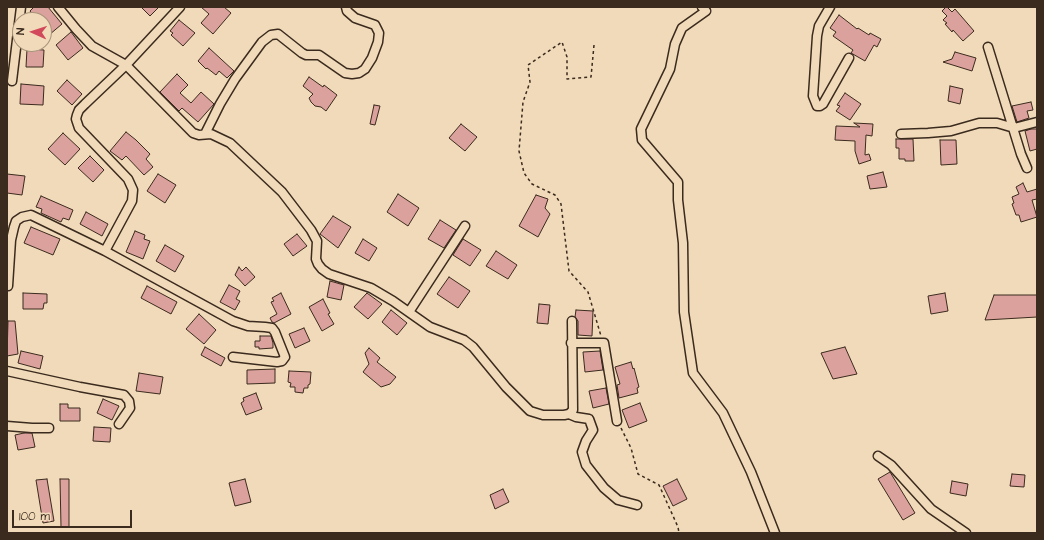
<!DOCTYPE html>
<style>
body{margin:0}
#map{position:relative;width:1044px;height:540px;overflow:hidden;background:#f0dab9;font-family:"Architects Daughter",sans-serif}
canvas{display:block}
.frame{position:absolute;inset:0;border:8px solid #3b2a1e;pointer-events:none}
.north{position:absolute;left:12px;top:12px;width:40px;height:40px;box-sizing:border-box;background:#f0dab9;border:1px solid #a8947b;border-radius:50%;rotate:273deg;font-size:11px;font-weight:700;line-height:16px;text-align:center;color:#3b2a1e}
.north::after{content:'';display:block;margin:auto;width:14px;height:18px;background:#d1495b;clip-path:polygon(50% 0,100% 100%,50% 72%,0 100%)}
.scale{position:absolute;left:12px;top:510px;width:120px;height:18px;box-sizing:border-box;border:2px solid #3b2a1e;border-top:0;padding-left:5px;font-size:12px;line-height:14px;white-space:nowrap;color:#3b2a1e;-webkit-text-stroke:3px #f0dab9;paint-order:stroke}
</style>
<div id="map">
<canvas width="1044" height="540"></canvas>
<div class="frame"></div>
<div class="north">N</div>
<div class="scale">100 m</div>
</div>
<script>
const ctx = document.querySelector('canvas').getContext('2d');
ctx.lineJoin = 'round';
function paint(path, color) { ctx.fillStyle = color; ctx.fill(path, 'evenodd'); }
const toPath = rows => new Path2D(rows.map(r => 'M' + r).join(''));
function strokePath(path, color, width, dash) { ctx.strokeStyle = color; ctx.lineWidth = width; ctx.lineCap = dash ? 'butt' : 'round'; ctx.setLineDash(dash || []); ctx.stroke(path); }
const building = toPath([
 [34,7,48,7,62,24,49,35,44,28,44,20,37,20,30,11,34,7],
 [141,7,159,7,150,16,141,7],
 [201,7,224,7,231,13,213,34,201,23,209,14,201,7],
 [946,7,947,7,952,12,955,9,974,31,963,41,953,30,952,32,945,24,947,23,943,20,947,16,942,11,946,7],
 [839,15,857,29,858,28,869,35,870,33,881,39,877,47,874,45,865,61,851,53,853,50,833,36,836,32,830,28,839,15],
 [179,20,195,33,183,46,171,35,173,33,170,31,179,20],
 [71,32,83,48,68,60,56,45,71,32],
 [209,48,234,71,227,78,219,71,216,75,207,68,206,69,198,61,209,48],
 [27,49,44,50,43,67,26,67,27,49],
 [955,52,976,58,972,71,943,62,952,59,955,52],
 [177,74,188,85,180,93,191,103,201,92,214,104,198,122,182,108,179,111,160,92,177,74],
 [309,77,323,87,324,85,337,95,326,111,321,107,315,106,311,102,309,98,313,94,303,86,309,77],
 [67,80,82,94,72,105,57,91,67,80],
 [21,84,44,86,43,105,20,104,21,84],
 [950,86,963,89,960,104,948,101,950,86],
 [845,93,861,104,850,120,836,111,840,106,837,105,845,93],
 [1031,102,1033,110,1027,111,1029,118,1017,122,1012,106,1031,102],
 [374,105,380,106,375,125,370,124,374,105],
 [854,123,873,124,872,136,866,135,865,155,869,154,871,160,859,164,855,151,855,141,835,140,836,126,860,127,854,123],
 [461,124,477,137,465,151,449,138,461,124],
 [1031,129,1037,129,1037,149,1030,151,1025,131,1031,129],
 [126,132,136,140,150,154,146,159,153,167,144,175,126,156,122,160,110,151,126,132],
 [63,133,80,149,65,165,48,149,63,133],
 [896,139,913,139,914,161,905,161,905,159,899,159,899,148,896,148,896,139],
 [940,140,956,140,957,164,941,165,940,140],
 [90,156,104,170,93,182,78,168,90,156],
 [883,172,887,187,870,189,867,176,883,172],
 [7,174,25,176,22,195,7,193,7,174],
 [158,174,176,185,165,203,147,191,158,174],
 [1023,183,1027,192,1037,189,1037,199,1032,200,1037,217,1021,222,1019,215,1016,215,1012,204,1014,203,1012,197,1019,194,1016,187,1023,183],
 [398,194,419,208,408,226,387,212,398,194],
 [536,195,548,199,545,208,550,214,538,237,519,226,536,195],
 [41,196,73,210,69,220,63,218,61,222,41,213,42,209,36,207,41,196],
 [86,212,108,224,102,236,80,224,86,212],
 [333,216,351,227,338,248,320,234,333,216],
 [440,220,456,230,444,248,428,239,440,220],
 [31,227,60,239,53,255,24,243,31,227],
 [135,231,145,235,144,239,150,241,143,259,126,252,135,231],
 [297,234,307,246,293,256,284,244,297,234],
 [363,239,377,248,369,261,355,253,363,239],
 [463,239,481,250,470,266,453,255,463,239],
 [165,245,184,256,175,272,156,261,165,245],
 [496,251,517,265,508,279,486,266,496,251],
 [239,267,242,271,246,267,255,277,245,286,235,275,239,267],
 [449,277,470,291,458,308,437,294,449,277],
 [330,281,344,285,341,300,327,297,330,281],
 [229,285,240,291,236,299,240,301,235,310,220,302,229,285],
 [147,286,177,302,171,314,141,298,147,286],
 [23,293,47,294,47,303,44,303,43,309,23,309,23,293],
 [281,293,291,314,274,323,272,322,270,318,277,314,271,302,274,301,272,298,281,293],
 [367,293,382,304,368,319,354,307,367,293],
 [945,293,948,311,931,314,928,296,945,293],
 [994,295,1037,295,1037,317,985,320,994,295],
 [323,299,330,313,328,314,334,324,322,331,309,307,323,299],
 [539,304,550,305,548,324,537,323,539,304],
 [391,310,407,323,397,335,382,322,391,310],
 [576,310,593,311,592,336,578,335,578,321,575,317,576,310],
 [199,314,216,330,204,344,186,329,199,314],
 [8,321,15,321,18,354,7,356,8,321],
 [304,328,310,341,295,348,289,334,304,328],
 [260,336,271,336,273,343,273,348,259,349,259,347,255,347,255,341,260,341,260,336],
 [205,347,225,358,221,366,201,355,205,347],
 [845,347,857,374,833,379,821,353,845,347],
 [369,348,380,358,377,362,396,377,390,384,381,387,363,372,369,364,365,353,369,348],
 [21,351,43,356,40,369,18,363,21,351],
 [600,351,603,370,585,372,583,352,600,351],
 [631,362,633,369,634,368,639,387,637,388,638,393,619,398,617,385,620,384,615,367,631,362],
 [275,369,275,383,247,384,247,370,275,369],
 [289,371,311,372,310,384,308,385,308,388,304,388,303,393,295,392,295,387,290,387,291,383,288,382,289,371],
 [139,373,163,377,160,394,136,391,139,373],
 [606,388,609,404,593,408,589,391,606,388],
 [256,393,262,409,246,415,241,403,244,401,243,398,256,393],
 [103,399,119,406,112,420,97,413,103,399],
 [640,403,647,421,629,428,622,410,640,403],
 [60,404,68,404,68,408,80,408,80,421,60,421,60,404],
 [94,427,111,428,110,442,93,441,94,427],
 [24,433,32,433,35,447,18,450,15,435,24,433],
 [890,472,915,513,903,520,878,479,890,472],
 [1012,474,1025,475,1024,487,1010,486,1012,474],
 [47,479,54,521,43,523,36,480,47,479],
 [60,479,69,479,69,527,61,527,60,479],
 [245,479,251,502,235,506,229,483,245,479],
 [677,479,687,499,673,506,663,486,677,479],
 [952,481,968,484,966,496,950,493,952,481],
 [503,489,509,502,495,509,490,495,503,489]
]);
paint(building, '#dba19c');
strokePath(building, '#3b2a1e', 1);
const minor = toPath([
 [58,7,76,29,92,46,126,65,193,133,199,135,211,134,230,143,282,192,311,230,317,241,316,259,318,264,322,269,329,274,371,288,393,301,430,327,464,340,473,347,506,387,530,411,543,415,564,415,569,414,573,410,572,321],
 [702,7,706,11,682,28,675,44,670,69,641,129,642,140,678,182,678,200,683,243,684,312,693,373,723,413,751,472,775,533],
 [830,7,819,26,817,36,813,96,817,106,820,106,823,104,849,58],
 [988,47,1021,154,1027,168],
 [12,81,21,7],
 [205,134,220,104,235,79,262,42,271,35,278,34,302,53,306,55,319,55,345,73,352,74,359,73,365,69,372,58,378,42,379,33,375,25,355,18,347,11,346,7],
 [901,134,928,133,951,131,979,123,997,123,1014,128,1037,122],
 [105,251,132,201,133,190,128,179,79,128,76,119,77,115,79,110,85,104,126,65,180,7],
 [8,286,11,240,14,227,16,221,22,217,31,215,105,251,233,321,248,326,265,327,272,328,275,332,285,357,282,361,277,362,233,357],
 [409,312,465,226],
 [571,343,604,343,617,421],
 [7,371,80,387,124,395,129,401,130,408,119,424],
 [569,414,576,417,589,419,593,430,586,441,582,452,586,465,604,488,618,500,637,505],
 [7,426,32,428,49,428],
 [878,456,891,465,931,509,966,533]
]);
strokePath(minor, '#3b2a1e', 11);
strokePath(toPath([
 [594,45,591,77,567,79,567,57,562,42,528,65,530,82,523,102,519,151,524,173,532,184,555,195,561,204,569,271,588,292,601,336],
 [621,428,631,448,638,474,659,485,678,527,679,533]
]), '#3b2a1e', 1.5, [3, 3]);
strokePath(minor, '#f0dab9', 8);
</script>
